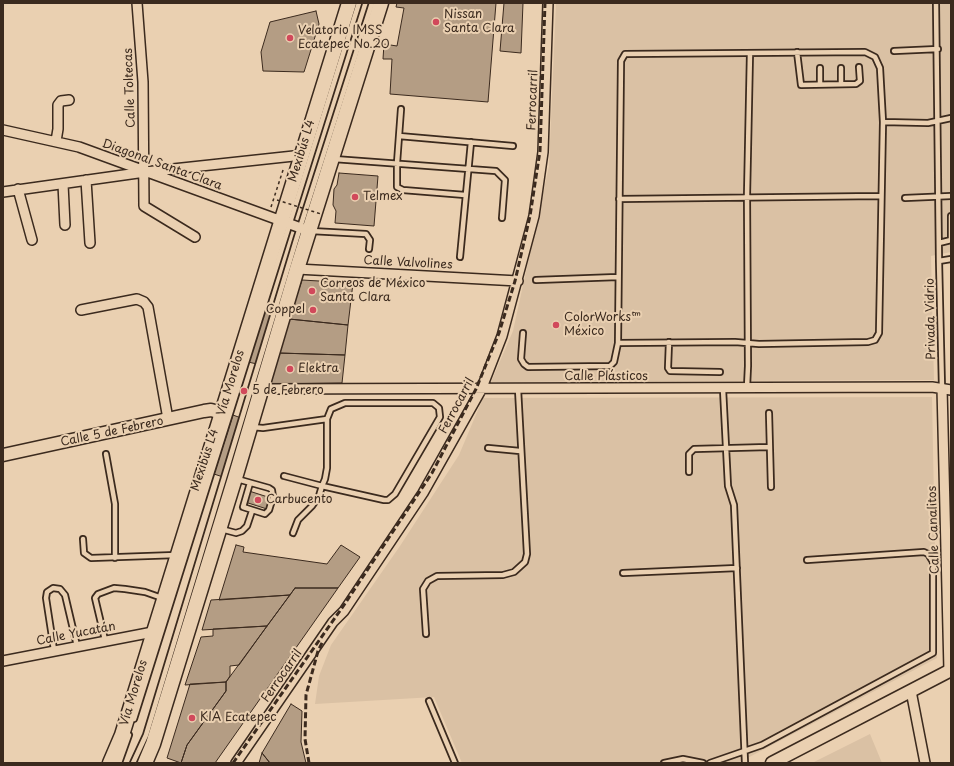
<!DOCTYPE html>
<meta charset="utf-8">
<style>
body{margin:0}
#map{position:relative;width:954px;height:766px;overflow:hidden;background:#ead0b1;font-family:"Playpen Sans",sans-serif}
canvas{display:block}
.frame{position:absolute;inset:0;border:4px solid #3b2a1e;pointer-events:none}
</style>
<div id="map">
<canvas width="954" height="766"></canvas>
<div class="frame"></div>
</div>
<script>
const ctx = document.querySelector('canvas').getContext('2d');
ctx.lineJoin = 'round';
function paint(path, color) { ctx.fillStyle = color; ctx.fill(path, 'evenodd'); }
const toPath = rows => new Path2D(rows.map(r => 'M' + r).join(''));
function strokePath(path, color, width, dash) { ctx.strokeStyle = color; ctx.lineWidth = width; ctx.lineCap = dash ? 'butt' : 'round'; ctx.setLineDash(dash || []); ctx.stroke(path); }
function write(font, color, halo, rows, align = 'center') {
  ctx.font = font + ' "Playpen Sans",sans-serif'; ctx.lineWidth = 4; ctx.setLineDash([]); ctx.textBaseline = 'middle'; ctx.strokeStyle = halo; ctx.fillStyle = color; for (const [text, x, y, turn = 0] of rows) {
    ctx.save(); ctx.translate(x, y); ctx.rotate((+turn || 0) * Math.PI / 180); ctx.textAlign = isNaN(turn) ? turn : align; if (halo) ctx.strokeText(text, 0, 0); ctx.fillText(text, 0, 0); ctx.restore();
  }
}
paint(toPath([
 [556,3,951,3,951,252,931,256,934,380,491,382,513,331,549,166],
 [932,397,937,658,738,763,462,763,434,697,315,704,319,676,331,645,400,546,459,455,483,398],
 [870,734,882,763,812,763]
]), '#dac1a4');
const building = toPath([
 [397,3,496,3,488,102,390,94,392,59,383,59,384,44,397,46,404,8,396,7,397,3],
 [504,3,523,3,521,53,500,51,504,3],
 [316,11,319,24,304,72,263,71,261,52,270,22,316,11],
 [339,173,378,176,374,226,335,223,336,211,333,205,334,189,337,185,339,173],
 [302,280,353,283,348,325,289,319,302,280],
 [267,303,276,305,257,364,248,362,267,303],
 [289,319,348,325,345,355,278,353,289,319],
 [278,353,345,355,342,383,266,384,278,353],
 [233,415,241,418,223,477,214,474,233,415],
 [249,491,271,498,267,509,245,502,249,491],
 [236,545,244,547,243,552,327,564,341,545,360,557,338,588,295,588,290,595,219,600,236,545],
 [295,588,338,588,215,763,181,763,187,745,226,691,226,682,295,588],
 [290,595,267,626,202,630,211,600,290,595],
 [267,626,239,665,230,666,230,676,226,682,185,685,201,637,213,636,213,629,267,626],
 [226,682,226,691,187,745,181,763,167,758,190,684,226,682],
 [291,704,302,711,301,742,306,763,270,763,262,753,291,704],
 [262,753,270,763,259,763,262,753]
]);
paint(building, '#b49d84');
strokePath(building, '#3b2a1e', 1);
const lane = toPath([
 [936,3,939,261],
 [894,51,938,49],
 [797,52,801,85,856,84,860,81,859,67],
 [820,68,820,84],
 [841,68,841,84],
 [401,109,397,163,397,187,403,190,465,195],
 [883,122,928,123,951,118],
 [399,136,513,146],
 [334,159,496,171,505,180,502,218],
 [905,198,951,196],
 [619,199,880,196],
 [311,231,366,234,370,240,369,249],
 [951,240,951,216],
 [939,243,951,240],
 [460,257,471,142],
 [536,280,618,277],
 [523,333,521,359,524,364,528,367,610,366,614,362,618,343,621,61,625,54,865,52,875,57,880,68,883,122,879,333,875,340,868,342,759,344,735,342,618,343],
 [669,342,668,368,670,371,720,372],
 [747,387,748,366,747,196,750,53],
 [942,388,939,261,951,259],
 [723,389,728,486,734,505,745,763],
 [769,413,771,487],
 [252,427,263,428,327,419],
 [488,448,520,451],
 [106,454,115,504,115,558],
 [689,472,689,454,694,449,769,447],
 [284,476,322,486,384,500,388,500,395,494,440,417,439,408,433,403,345,403,331,409,327,419,327,468,325,479,322,486,319,496,312,506,298,520,293,533],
 [237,479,269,488,272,490,273,497,269,510,265,514,243,507,250,483],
 [221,529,236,533,242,531,247,526,252,511],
 [83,539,84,553,91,558,176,555],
 [623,573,737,568],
 [426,634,423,589,428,581,437,576,503,575,514,572,525,562,527,554,518,389],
 [105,640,95,598,98,594,114,588,125,589,145,592,162,598],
 [54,650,46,598,47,592,53,588,60,589,65,595,77,646],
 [429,701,455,763],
 [134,719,359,3],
 [119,763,129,735],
 [133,763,146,735,297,237,372,3],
 [664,763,683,759,703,763],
 [710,763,762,745,933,653,933,562,928,554,924,552,807,560]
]);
const street = toPath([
 [137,3,143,82,144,206,195,237],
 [3,130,79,147,309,231],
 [56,141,58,129,58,105,61,101,69,100],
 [86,180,90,243],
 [63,184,65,225],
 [18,189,32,240],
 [3,192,145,172,303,155],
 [297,269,518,281],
 [81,310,137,299,144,302,148,307,168,419],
 [942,388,949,671],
 [261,389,932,387,951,390],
 [3,661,153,632],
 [911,691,925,763],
 [236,763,333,622,344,611,423,493,481,390,502,336,534,216,543,152,548,3]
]);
const secondary = toPath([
 [3,455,204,411,211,410,222,413],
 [772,763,951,670]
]);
const primary = toPath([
 [110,763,122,735,349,3],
 [145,763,153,744,235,478,297,269,381,3]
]);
strokePath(lane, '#3b2a1e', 8);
strokePath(street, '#3b2a1e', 12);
strokePath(secondary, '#3b2a1e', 15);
strokePath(primary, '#3b2a1e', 17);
strokePath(toPath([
 [271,207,284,167]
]), '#3b2a1e', 1.5, [3, 3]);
strokePath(lane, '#ead0b1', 4.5);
strokePath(street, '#ead0b1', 9);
strokePath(secondary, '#ead0b1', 12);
strokePath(primary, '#ead0b1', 14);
strokePath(toPath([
 [233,763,344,605,432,473,476,389,499,333,515,281,530,216,540,151,545,3],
 [309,763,305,739,306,695,318,651,323,641]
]), '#3b2a1e', 3, [6, 3]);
strokePath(toPath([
 [277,200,321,214]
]), '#3b2a1e', 1.5, [3, 3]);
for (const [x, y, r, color] of [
 [436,22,4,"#d1495b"],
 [290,38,4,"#d1495b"],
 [355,197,4,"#d1495b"],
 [312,291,4,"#d1495b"],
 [313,310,4,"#d1495b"],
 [556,325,4,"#d1495b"],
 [290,369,4,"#d1495b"],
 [244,391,4,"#d1495b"],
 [258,500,4,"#d1495b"],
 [192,718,4,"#d1495b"]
]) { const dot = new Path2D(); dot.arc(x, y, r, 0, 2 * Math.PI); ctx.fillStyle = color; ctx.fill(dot); strokePath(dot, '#ead0b1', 1.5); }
write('12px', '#3b2a1e', '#ead0b1', [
 ["Nissan",444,15],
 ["Santa Clara",444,29],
 ["Velatorio IMSS",298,31],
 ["Ecatepec No.20",298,45],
 ["Telmex",363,197],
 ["Correos de México",320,284],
 ["Santa Clara",320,298],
 ["Coppel",305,310,"right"],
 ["ColorWorks™",564,318],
 ["México",564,332],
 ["Elektra",298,369],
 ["5 de Febrero",252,391],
 ["Carbucento",266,500],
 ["KIA Ecatepec",200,718]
], 'left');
write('12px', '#3b2a1e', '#ead0b1', [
 ["Calle Toltecas",130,88,-92],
 ["Ferrocarril",533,100,-88],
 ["Mexibús L4",302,151,-73],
 ["Diagonal Santa Clara",162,165,20],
 ["Calle Valvolines",408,263,3],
 ["Privada Vidrio",931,319,-91],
 ["Calle Plásticos",606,377],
 ["Vía Morelos",231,383,-73],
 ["Ferrocarril",457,406,-62],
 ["Calle 5 de Febrero",112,432,-12],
 ["Mexibús L4",205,460,-72],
 ["Calle Canalitos",934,530,-92],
 ["Calle Yucatán",76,634,-11],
 ["Ferrocarril",282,676,-55],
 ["Vía Morelos",134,693,-73]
]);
</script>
